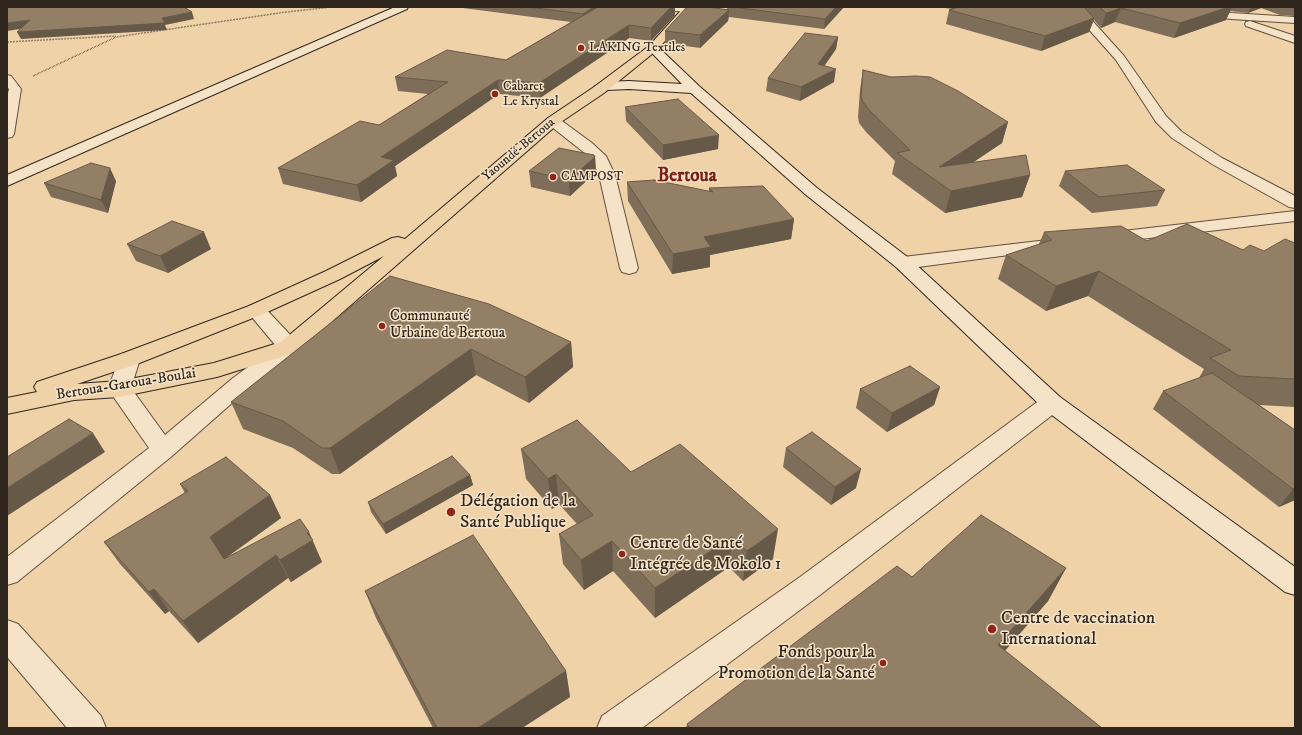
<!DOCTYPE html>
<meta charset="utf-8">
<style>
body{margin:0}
#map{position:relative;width:1302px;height:735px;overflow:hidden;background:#f0d2a9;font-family:"IM FELL DW Pica",serif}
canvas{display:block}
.frame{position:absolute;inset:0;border:8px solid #2f261d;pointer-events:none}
</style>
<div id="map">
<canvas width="1302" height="735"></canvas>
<div class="frame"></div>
</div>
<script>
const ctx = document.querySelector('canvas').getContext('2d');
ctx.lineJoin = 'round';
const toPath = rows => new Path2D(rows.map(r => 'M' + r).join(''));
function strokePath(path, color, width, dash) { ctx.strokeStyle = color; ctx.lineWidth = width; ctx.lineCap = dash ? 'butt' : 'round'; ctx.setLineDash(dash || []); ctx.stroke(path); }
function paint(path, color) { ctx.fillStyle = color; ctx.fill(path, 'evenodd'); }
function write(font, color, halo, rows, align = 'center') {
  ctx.font = font + ' "IM FELL DW Pica",serif'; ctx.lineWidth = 3; ctx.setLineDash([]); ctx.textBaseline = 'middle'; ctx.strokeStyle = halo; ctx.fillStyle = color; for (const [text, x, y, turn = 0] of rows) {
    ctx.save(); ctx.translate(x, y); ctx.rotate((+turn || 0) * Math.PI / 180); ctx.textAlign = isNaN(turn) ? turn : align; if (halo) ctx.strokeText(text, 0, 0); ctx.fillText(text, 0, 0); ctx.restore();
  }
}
const street = toPath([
 [660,7,691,7,692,9,687,12,665,10,660,7],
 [1069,7,1080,7,1124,56,1166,116,1182,132,1222,158,1295,196,1295,208,1289,207,1212,164,1172,138,1156,122,1116,60,1069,7],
 [1144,7,1177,7,1231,13,1295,17,1295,23,1231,19,1149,10,1144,7],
 [1250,21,1295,36,1295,43,1246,26,1245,24,1246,22,1250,21],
 [7,75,11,76,21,89,14,134,12,137,7,138,7,97,9,89,7,87,7,75],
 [553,117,558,118,592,143,606,156,615,175,638,268,636,272,629,274,622,272,620,268,599,175,591,158,548,124,546,121,548,118,553,117],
 [1295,211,1295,221,1106,243,1100,242,1097,238,1100,234,1106,233,1295,211],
 [1056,239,1062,240,1065,244,1062,248,903,269,896,267,894,263,896,259,903,257,1056,239],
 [256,304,263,306,297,342,300,347,297,352,249,388,172,456,17,582,7,585,7,557,149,448,108,389,121,354,129,352,137,354,140,359,131,388,165,435,233,378,276,346,246,310,249,306,256,304],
 [1052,395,1060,397,1064,403,1060,409,820,595,642,728,597,728,602,716,800,577,1044,397,1052,395],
 [7,620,18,624,101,716,106,728,67,728,7,657,7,620]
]);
const secondary = toPath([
 [395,7,408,7,407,9,7,186,7,175,395,7],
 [653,45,657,46,699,86,817,188,910,259,1060,397,1295,567,1295,595,1285,592,1044,409,896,267,805,194,691,93,629,89,607,90,599,94,594,93,593,90,594,87,604,82,629,81,682,84,649,50,647,48,649,46,653,45]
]);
const highway = toPath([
 [684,7,695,7,657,50,604,93,558,124,297,352,217,377,119,397,74,400,7,414,7,398,37,392,34,387,37,382,121,354,249,306,326,271,392,238,398,237,405,239,548,118,594,87,649,46,684,7],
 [384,256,281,342,214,363,119,381,77,384,137,364,263,314,340,279,384,256]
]);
strokePath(street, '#5f5140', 2);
strokePath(secondary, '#2f261d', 2);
strokePath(highway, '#2f261d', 2);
strokePath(toPath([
 [7,42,116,36],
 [33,76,116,37,286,12,332,7]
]), '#2f261d', 1.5, [0.5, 1]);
paint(street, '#f5e2c7');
paint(secondary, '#f5e2c7');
paint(highway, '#f0d2a9');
paint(toPath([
 [455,7,675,7,675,15,651,41,629,38,540,98,499,94,395,166,397,176,361,202,283,184,278,168,379,125,428,94,398,91,395,77,506,60,571,22],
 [727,7,844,7,824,29,729,17,728,21,700,48,665,43,665,31,727,9],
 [937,7,1295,7,1295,16,1280,15,1261,8,1248,13,1230,11,1226,20,1174,38,1115,22,1101,28,1094,20,1089,32,1041,51,946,24,949,10,952,9],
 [838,37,836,49,824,66,834,82,800,101,766,91,768,78],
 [863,70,1008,122,1002,143,973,162,1030,175,1022,197,945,213,892,174,895,161,866,132,859,123,858,117,860,90],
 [625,107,718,149,663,160,626,121],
 [595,157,596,172,570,196,531,187,529,171],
 [1065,171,1165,190,1157,206,1092,213,1059,186],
 [116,181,108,213,51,197,44,183],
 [627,182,709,191,709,188,794,219,791,239,710,255,710,267,672,274,628,201],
 [1044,232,1264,251,1295,243,1295,407,1259,405,1295,430,1295,500,1279,507,1153,409,1163,391,1199,378,1204,369,1088,296,1046,311,998,279,1006,255,1039,244],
 [127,244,211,249,168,273,136,261],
 [390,276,571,342,573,367,529,403,476,375,340,474,332,474,293,448,243,429,231,402],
 [940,387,934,405,887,432,856,408,860,389],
 [786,448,856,488,831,505,783,467],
 [521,449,631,472,773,559,743,581,729,567,655,618,613,571,584,590,563,564,559,534,577,524,559,504,552,509,526,479],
 [470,475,473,485,386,534,371,512,368,502],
 [180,484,270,495,281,518,227,557,311,538,322,562,291,582,288,578,198,643,169,611,165,614,120,564,104,542,185,493],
 [1066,568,1048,601,1005,651,1102,728,686,728,687,724,912,577],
 [365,591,566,671,570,697,522,728,433,728,376,618]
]), '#7e6d58');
paint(toPath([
 [178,7,196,7,179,9],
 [594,7,609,7,584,24,583,14],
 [671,7,675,7,675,15,651,41,651,28],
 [836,7,844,7,824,29,825,19],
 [1229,7,1232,7,1226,20,1174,38,1180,23],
 [1251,7,1261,7,1261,8,1248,13],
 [1121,8,1115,22,1101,28,1106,13],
 [729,10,728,21,700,48,700,35],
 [192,12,194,19,165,25,167,30,21,39,17,32,162,18],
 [1094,18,1089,32,1041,51,1045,36],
 [30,20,33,27,7,31,7,23],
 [629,25,629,38,540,98,539,83],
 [838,37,836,49,816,78,818,64],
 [836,69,834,82,800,101,801,87],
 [498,80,499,94,395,166,397,176,361,202,357,185,381,157],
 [1008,122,1002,143,941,184,939,167],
 [719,135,718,149,663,160,663,145],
 [595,157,596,172,570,196,569,180],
 [110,168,116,181,108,213,101,200],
 [1030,175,1022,197,945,213,951,191],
 [794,219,791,239,710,255,710,267,672,274,673,254,704,237],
 [204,232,211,249,168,273,160,256],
 [1099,271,1088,296,1046,311,1056,286],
 [571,342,573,367,529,403,525,377],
 [471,349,476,375,340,474,330,448],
 [940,387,934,405,887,432,892,413],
 [93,433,105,452,7,516,7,488],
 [861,469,856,488,831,505,835,487],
 [556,474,559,504,552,509,548,479],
 [470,475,473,485,386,534,383,524],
 [1295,488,1295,500,1279,507,1293,489],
 [270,495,281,518,223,560,210,537],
 [778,529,773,559,743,581,747,551],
 [309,532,322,562,291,582,280,560],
 [732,537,729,567,655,618,655,588],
 [612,541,613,571,584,590,581,560],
 [276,555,288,578,198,643,183,621],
 [1066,568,1048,601,981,678,998,645],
 [154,589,169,611,165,614,149,592],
 [566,671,570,697,522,728,478,728]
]), '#675947');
const building = toPath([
 [7,7,184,7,192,12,162,18,165,23,17,32,30,20,7,23,7,7],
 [528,7,594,7,583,14,528,7],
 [598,7,671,7,651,28,629,25,539,83,498,80,381,157,394,160,357,185,278,168,360,121,379,125,448,82,395,77,447,50,506,60,598,7],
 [687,7,708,7,729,10,700,35,665,31,687,7],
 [733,7,836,7,825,19,733,7],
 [958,7,1084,7,1094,18,1045,36,949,10,958,7],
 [1100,7,1229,7,1180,23,1121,8,1106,13,1100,7],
 [805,33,838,37,818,64,836,69,801,87,768,78,805,33],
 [863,70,891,77,916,76,930,77,958,91,1008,122,939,167,1026,155,1030,175,951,191,897,153,910,150,870,111,863,102,861,97,863,70],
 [678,99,719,135,663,145,625,107,678,99],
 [559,148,594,155,595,157,569,180,529,171,559,148],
 [91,163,110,168,101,200,44,183,91,163],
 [1127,165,1165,190,1099,197,1065,171,1127,165],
 [654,180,713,192,709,188,763,186,794,219,704,237,711,247,673,254,627,182,654,180],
 [172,221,204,232,160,256,127,244,172,221],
 [1187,224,1243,250,1250,245,1264,251,1285,239,1295,243,1295,379,1239,376,1210,358,1231,350,1099,271,1056,286,1006,255,1052,240,1044,232,1121,226,1147,241,1187,224],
 [390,276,489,304,571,342,525,377,471,349,330,448,322,448,283,421,231,402,390,276],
 [910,366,940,387,892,413,860,389,910,366],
 [1212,373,1295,430,1295,488,1293,489,1163,391,1212,373],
 [69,419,93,433,7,488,7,457,69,419],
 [577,420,631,472,680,444,778,529,747,551,732,537,655,588,612,541,581,560,559,534,593,515,556,474,548,479,521,449,577,420],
 [812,432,861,469,835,487,786,448,812,432],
 [452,456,470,475,383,524,368,502,452,456],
 [226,457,270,495,210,537,224,559,300,519,309,532,307,533,313,540,280,560,276,555,183,621,154,589,149,592,104,542,188,491,180,484,226,457],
 [981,515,1066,568,998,645,1102,728,690,728,687,724,897,566,912,577,981,515],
 [473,535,566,671,478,728,437,728,365,591,473,535]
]);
paint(building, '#937f66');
strokePath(building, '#675947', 1);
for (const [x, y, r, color] of [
 [581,48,4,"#8f2418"],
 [495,94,4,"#8f2418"],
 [553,177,4,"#8f2418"],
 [382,326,4,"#8f2418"],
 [451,512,5,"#8f2418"],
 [622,554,4,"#8f2418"],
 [992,629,5,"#8f2418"],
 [883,663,4,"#8f2418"]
]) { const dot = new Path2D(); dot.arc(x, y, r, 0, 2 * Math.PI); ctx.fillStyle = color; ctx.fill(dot); strokePath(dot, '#f5e2c7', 1.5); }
write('13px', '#2f261d', '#f5e2c7', [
 ["LAKING Textiles",589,48],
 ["Cabaret",503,87],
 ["Le Krystal",503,102],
 ["CAMPOST",561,177]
], 'left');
write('13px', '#2f261d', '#f5e2c7', [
 ["Yaoundé-Bertoua",519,150,-40]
]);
write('15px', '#2f261d', '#f5e2c7', [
 ["Communauté",390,317],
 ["Urbaine de Bertoua",390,334]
], 'left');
write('15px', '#2f261d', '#f5e2c7', [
 ["Bertoua-Garoua-Boulai",126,385,-9]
]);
write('18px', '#2f261d', '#f5e2c7', [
 ["Délégation de la",460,502],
 ["Santé Publique",460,523],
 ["Centre de Santé",630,544],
 ["Intégrée de Mokolo 1",630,565],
 ["Centre de vaccination",1001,619],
 ["International",1001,640],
 ["Fonds pour la",875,653,"right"],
 ["Promotion de la Santé",875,674,"right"]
], 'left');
write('bold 19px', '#7a1f14', '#f5e2c7', [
 ["Bertoua",687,177]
]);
</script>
